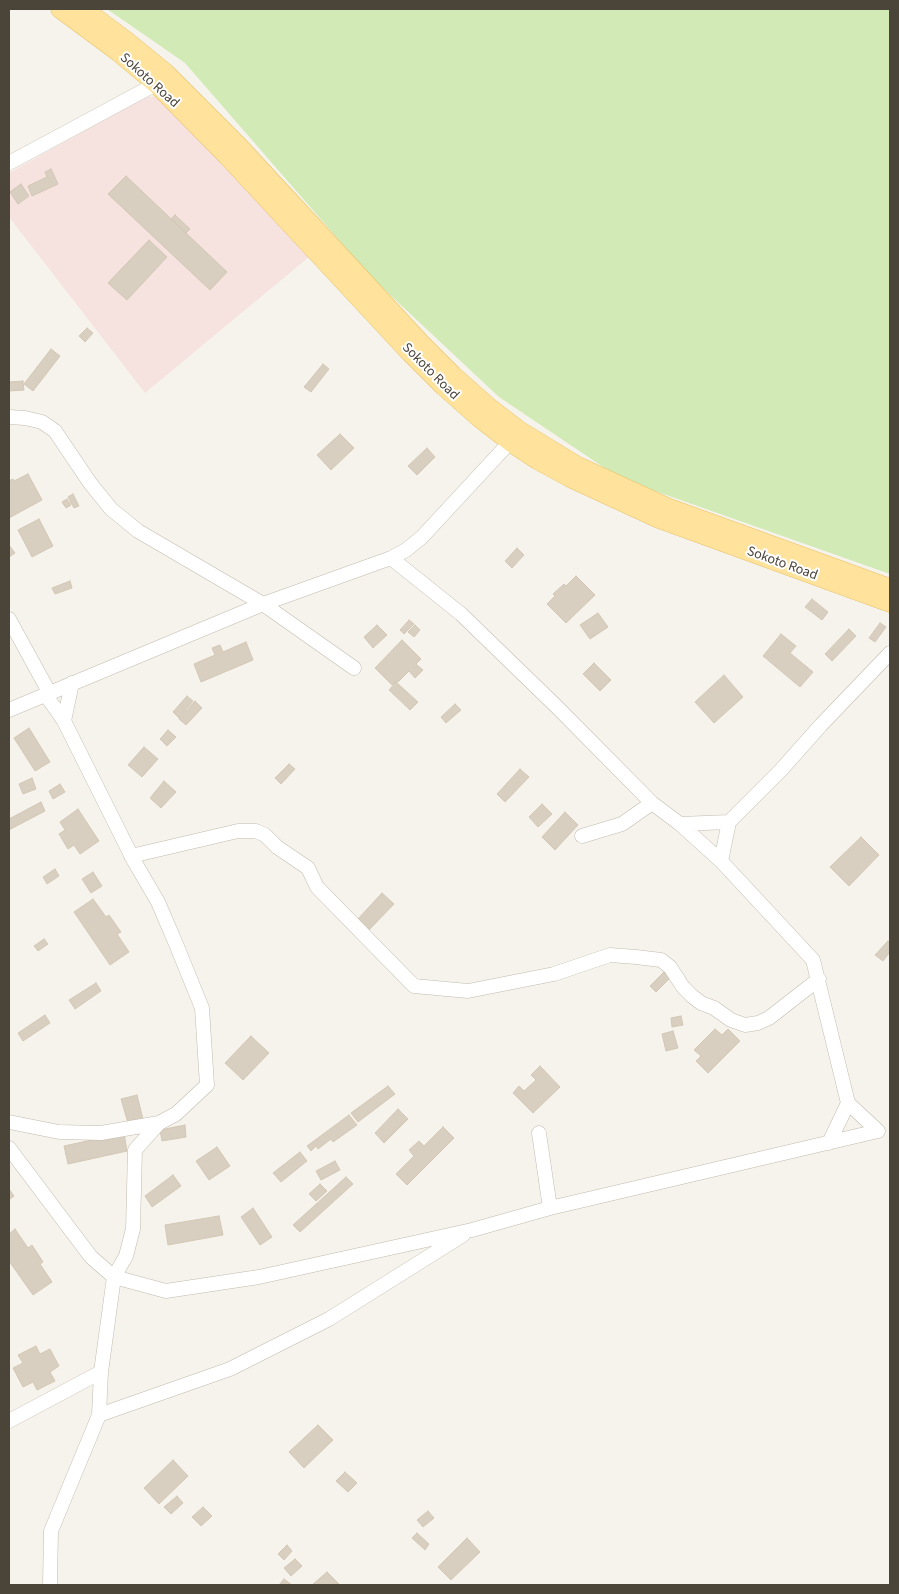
<!DOCTYPE html>
<style>
body{margin:0}
#map{position:relative;width:899px;height:1594px;overflow:hidden;background:#f6f3ec;font-family:"Source Sans 3",sans-serif}
canvas{display:block}
.frame{position:absolute;inset:0;border:10px solid #4b4439;pointer-events:none}
</style>
<div id="map">
<canvas width="899" height="1594"></canvas>
<div class="frame"></div>
</div>
<script>
const ctx = document.querySelector('canvas').getContext('2d');
ctx.lineJoin = 'round';
function paint(path, color) { ctx.fillStyle = color; ctx.fill(path, 'evenodd'); }
const toPath = rows => new Path2D(rows.map(r => 'M' + r).join(''));
function strokePath(path, color, width, dash) { ctx.strokeStyle = color; ctx.lineWidth = width; ctx.lineCap = dash ? 'butt' : 'round'; ctx.setLineDash(dash || []); ctx.stroke(path); }
function write(font, color, halo, rows, align = 'center') {
  ctx.font = font + ' "Source Sans 3",sans-serif'; ctx.lineWidth = 4; ctx.setLineDash([]); ctx.textBaseline = 'middle'; ctx.strokeStyle = halo; ctx.fillStyle = color; for (const [text, x, y, turn = 0] of rows) {
    ctx.save(); ctx.translate(x, y); ctx.rotate((+turn || 0) * Math.PI / 180); ctx.textAlign = isNaN(turn) ? turn : align; if (halo) ctx.strokeText(text, 0, 0); ctx.fillText(text, 0, 0); ctx.restore();
  }
}
paint(toPath([
 [163,96,309,257,145,393,9,217,9,173,145,97]
]), '#f6e3e0');
paint(toPath([
 [107,9,890,9,890,574,621,479,499,397,371,277,185,63]
]), '#d2eab5');
const building = toPath([
 [51,169,58,184,32,196,28,186,47,177,45,172,51,169],
 [126,176,227,272,210,290,108,194,126,176],
 [21,184,29,196,18,204,10,192,21,184],
 [175,215,190,229,186,233,171,219,175,215],
 [149,240,167,257,127,300,108,283,149,240],
 [87,328,93,333,85,342,79,336,87,328],
 [51,349,60,356,33,391,24,384,51,349],
 [323,364,329,369,311,392,304,387,323,364],
 [23,381,24,390,9,391,9,382,23,381],
 [340,434,354,448,331,470,317,455,340,434],
 [427,448,435,457,417,475,408,466,427,448],
 [28,474,42,500,9,518,9,481,13,479,14,481,28,474],
 [73,494,79,506,74,508,68,497,73,494],
 [67,499,71,505,66,508,62,502,67,499],
 [39,519,53,546,32,557,18,530,39,519],
 [9,545,15,553,9,557,9,545],
 [517,548,524,555,512,568,505,561,517,548],
 [576,576,595,595,566,623,547,604,555,596,553,594,564,584,566,586,576,576],
 [70,581,72,588,55,594,52,588,70,581],
 [812,599,828,612,822,620,805,607,812,599],
 [598,613,608,627,590,639,580,625,598,613],
 [409,620,414,624,404,634,400,630,409,620],
 [880,623,886,627,875,642,869,638,880,623],
 [377,625,387,635,373,648,364,637,377,625],
 [415,625,420,630,414,637,408,632,415,625],
 [849,629,856,636,832,661,825,654,849,629],
 [781,634,796,646,790,653,813,672,800,687,763,656,781,634],
 [402,640,421,659,416,664,423,670,415,678,409,671,398,682,396,681,392,685,375,668,402,640],
 [246,642,253,660,201,682,194,664,215,655,212,648,220,645,223,652,246,642],
 [594,663,611,680,600,691,583,674,594,663],
 [724,675,743,697,714,723,695,702,724,675],
 [396,682,418,702,410,710,389,690,396,682],
 [187,696,193,701,179,718,173,712,187,696],
 [195,701,202,708,186,725,179,719,195,701],
 [455,704,461,710,446,723,441,717,455,704],
 [29,728,50,762,35,771,14,738,29,728],
 [168,730,176,737,167,746,160,739,168,730],
 [144,747,158,759,142,777,128,765,144,747],
 [289,764,295,769,281,784,275,778,289,764],
 [520,769,529,777,505,802,497,794,520,769],
 [32,778,36,789,23,794,19,784,32,778],
 [164,781,176,792,161,808,150,798,164,781],
 [60,784,65,792,53,799,49,791,60,784],
 [41,802,45,811,9,830,9,819,41,802],
 [542,804,552,814,538,827,529,817,542,804],
 [78,809,99,841,80,854,74,845,68,849,59,834,65,830,60,822,78,809],
 [565,812,578,825,555,850,542,837,565,812],
 [861,837,879,855,849,886,830,867,861,837],
 [55,869,59,876,47,884,43,877,55,869],
 [93,872,102,886,91,893,82,879,93,872],
 [382,893,394,904,368,931,357,920,382,893],
 [93,899,106,917,109,915,121,932,117,934,129,952,110,965,74,912,93,899],
 [44,939,48,944,38,951,34,946,44,939],
 [888,941,890,944,890,952,883,961,875,955,888,941],
 [664,972,670,978,656,992,650,986,664,972],
 [96,983,101,991,75,1009,69,1000,96,983],
 [45,1015,50,1023,23,1041,18,1033,45,1015],
 [681,1016,683,1025,672,1027,671,1018,681,1016],
 [715,1029,722,1035,728,1029,740,1041,708,1073,696,1061,701,1056,694,1050,715,1029],
 [673,1031,678,1048,666,1051,662,1034,673,1031],
 [251,1036,269,1053,243,1080,225,1063,251,1036],
 [540,1066,560,1087,533,1113,513,1093,519,1086,524,1091,536,1080,531,1075,540,1066],
 [388,1086,395,1094,358,1122,351,1113,388,1086],
 [137,1095,143,1119,128,1123,121,1099,137,1095],
 [398,1109,408,1119,384,1143,375,1133,398,1109],
 [349,1115,357,1125,333,1142,331,1139,318,1149,316,1146,311,1151,307,1146,349,1115],
 [185,1125,186,1137,162,1141,160,1130,185,1125],
 [443,1127,454,1138,407,1185,396,1174,414,1156,409,1150,419,1141,424,1146,443,1127],
 [124,1133,127,1151,68,1164,64,1146,124,1133],
 [217,1147,230,1166,209,1180,196,1161,217,1147],
 [300,1152,307,1161,281,1182,273,1173,300,1152],
 [335,1161,340,1170,321,1180,316,1171,335,1161],
 [173,1175,181,1186,152,1207,145,1196,173,1175],
 [346,1177,353,1184,300,1232,293,1225,346,1177],
 [320,1184,327,1191,316,1201,309,1194,320,1184],
 [9,1189,14,1196,9,1200,9,1189],
 [253,1208,272,1237,260,1245,241,1217,253,1208],
 [219,1216,223,1235,168,1245,165,1225,219,1216],
 [15,1229,28,1248,32,1245,43,1262,40,1264,52,1282,33,1295,9,1261,9,1234,15,1229],
 [36,1346,40,1354,50,1349,59,1366,50,1372,55,1381,37,1390,33,1382,23,1387,13,1368,23,1363,18,1355,36,1346],
 [318,1425,333,1440,304,1468,289,1452,318,1425],
 [173,1460,188,1476,159,1504,144,1488,173,1460],
 [345,1472,357,1483,348,1492,336,1481,345,1472],
 [177,1496,183,1503,171,1514,164,1507,177,1496],
 [203,1507,212,1516,201,1526,192,1517,203,1507],
 [428,1511,434,1518,423,1527,417,1520,428,1511],
 [417,1533,429,1544,425,1550,412,1538,417,1533],
 [467,1538,480,1552,451,1580,438,1567,467,1538],
 [287,1545,292,1551,284,1560,278,1554,287,1545],
 [295,1559,302,1566,291,1576,284,1568,295,1559],
 [327,1572,340,1585,312,1585,327,1572],
 [284,1579,292,1585,279,1585,284,1579]
]);
paint(building, '#d8cfc1');
strokePath(building, '#d3c7b4', 1);
const minor = toPath([
 [9,163,156,84],
 [9,417,25,418,42,422,55,431,90,483,111,509,138,531,263,604,354,668],
 [391,558,461,614,557,707,652,803,680,824,721,861,813,960,848,1103,878,1131],
 [9,619,49,692],
 [9,710,263,604,391,558,406,550,422,537,510,442],
 [64,721,72,683],
 [680,824,729,822],
 [582,836,622,824,652,803],
 [131,856,238,831,256,831,265,835,277,847,308,868,317,887,414,986,468,991,554,974,610,955,636,957,661,960,670,967,683,987,692,996,701,1003,714,1008,731,1020,745,1025,758,1023,769,1018,819,979],
 [721,861,729,822,781,770,821,725,890,653],
 [9,1122,59,1132,101,1133,159,1123,176,1114,207,1085,202,1008,176,944,158,902,134,861,64,721,45,694],
 [539,1133,550,1208],
 [829,1143,848,1103],
 [9,1148,91,1257,114,1277,166,1291,259,1277,472,1230,550,1208,878,1131],
 [99,1415,101,1372,114,1277,126,1256,133,1229,135,1150,159,1123],
 [9,1421,101,1372],
 [50,1585,51,1531,99,1415,230,1369,329,1319,463,1235]
]);
const major = toPath([
 [60,9,118,52,156,84,227,156,410,353,443,386,479,418,510,442,537,460,570,478,659,519,890,603],
 [84,9,127,41,166,73,238,145,421,343,453,375,489,407,519,430,578,466,667,507,890,588]
]);
strokePath(minor, '#c2bbae', 15);
strokePath(major, '#e6c16a', 19);
strokePath(minor, '#fff', 14);
strokePath(major, '#ffe39c', 18);
write('14px', '#4b4439', '#fff', [
 ["Sokoto Road",149,81,42],
 ["Sokoto Road",430,372,45],
 ["Sokoto Road",782,564,20]
]);
</script>
